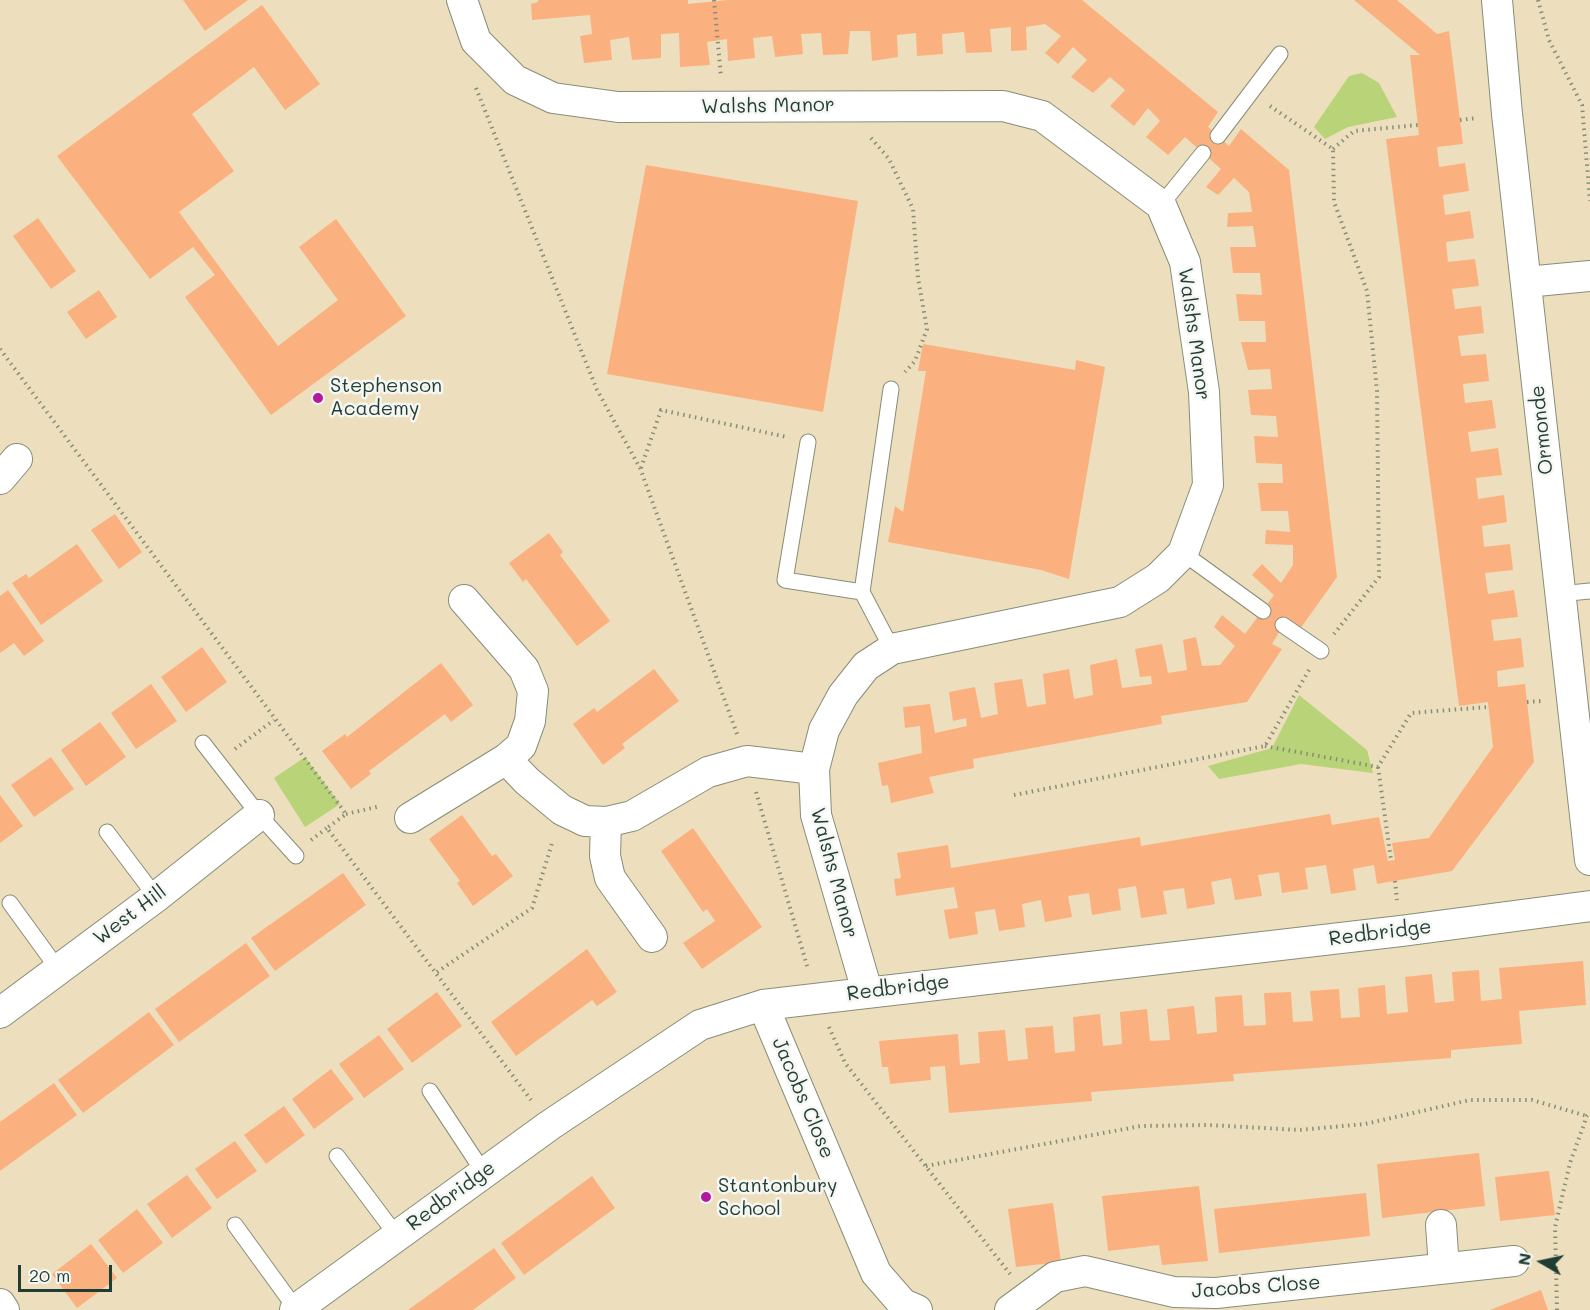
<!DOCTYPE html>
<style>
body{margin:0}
#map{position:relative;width:1590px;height:1310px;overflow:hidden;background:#eddfbd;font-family:Mali,sans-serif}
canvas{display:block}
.north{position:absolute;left:1512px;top:1232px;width:60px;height:60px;-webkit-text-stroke:4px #f6f6f2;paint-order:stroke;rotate:279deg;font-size:16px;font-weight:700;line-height:24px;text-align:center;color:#1f3d34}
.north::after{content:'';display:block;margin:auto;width:21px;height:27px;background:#1f3d34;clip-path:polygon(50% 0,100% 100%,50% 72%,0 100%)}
.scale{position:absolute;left:18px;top:1265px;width:94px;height:27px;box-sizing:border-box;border:3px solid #1f3d34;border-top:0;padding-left:8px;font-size:18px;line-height:21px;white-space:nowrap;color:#1f3d34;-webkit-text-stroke:4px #f6f6f2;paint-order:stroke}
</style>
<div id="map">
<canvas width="1590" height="1310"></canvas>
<div class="north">N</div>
<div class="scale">20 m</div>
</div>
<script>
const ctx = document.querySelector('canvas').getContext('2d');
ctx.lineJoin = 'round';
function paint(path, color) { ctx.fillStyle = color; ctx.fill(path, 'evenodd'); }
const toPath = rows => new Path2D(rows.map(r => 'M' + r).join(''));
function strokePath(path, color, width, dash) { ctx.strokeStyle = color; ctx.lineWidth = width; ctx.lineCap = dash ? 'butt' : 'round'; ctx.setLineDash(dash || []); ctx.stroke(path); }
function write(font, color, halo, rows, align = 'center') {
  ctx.font = font + ' Mali,sans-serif'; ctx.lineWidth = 5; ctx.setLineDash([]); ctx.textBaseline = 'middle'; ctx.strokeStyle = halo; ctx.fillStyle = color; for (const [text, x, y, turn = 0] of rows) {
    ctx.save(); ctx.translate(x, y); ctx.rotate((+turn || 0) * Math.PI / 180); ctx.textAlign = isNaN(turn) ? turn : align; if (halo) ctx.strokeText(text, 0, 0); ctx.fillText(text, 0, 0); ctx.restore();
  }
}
paint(toPath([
 [1362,73,1379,83,1397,117,1348,127,1325,139,1314,127,1349,76],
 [1299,695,1367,750,1373,773,1301,764,1219,779,1208,766,1272,748],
 [305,757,340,804,305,827,274,778]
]), '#b8d378');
paint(toPath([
 [183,0,248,0,205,31],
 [538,0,688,0,688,4,728,0,1082,0,1218,112,1208,127,1229,146,1241,129,1289,170,1337,577,1300,629,1287,619,1272,644,1282,649,1247,702,1161,716,1162,724,973,759,974,768,929,777,934,793,891,803,888,785,882,786,878,763,922,753,920,726,905,728,903,707,930,704,935,733,967,726,966,718,953,721,949,692,975,687,981,718,998,714,994,683,1022,679,1027,707,1046,704,1043,674,1069,669,1074,699,1093,695,1090,665,1117,659,1122,688,1152,684,1151,676,1140,677,1135,649,1162,644,1168,673,1187,670,1183,640,1196,637,1202,666,1220,665,1235,646,1214,627,1222,615,1245,634,1274,595,1252,575,1262,564,1281,583,1293,565,1293,545,1265,544,1266,530,1290,532,1288,511,1261,511,1258,483,1283,483,1282,464,1256,463,1254,436,1278,437,1276,416,1251,415,1248,390,1272,389,1270,369,1248,370,1241,342,1266,342,1265,321,1239,321,1236,294,1262,295,1260,273,1233,273,1230,247,1256,247,1253,226,1227,227,1228,213,1252,212,1249,192,1234,178,1218,195,1206,187,1221,169,1185,137,1168,155,1146,137,1160,121,1148,108,1134,126,1110,106,1125,90,1110,77,1093,93,1071,77,1087,60,1073,47,1058,64,1045,53,1061,36,1045,24,1026,27,1027,50,1011,51,1011,27,990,29,992,52,966,53,964,32,942,34,943,54,917,56,916,33,897,35,898,57,872,61,870,31,850,31,848,54,823,55,821,33,801,34,803,54,775,57,772,36,753,38,755,58,728,61,727,39,707,42,710,65,680,67,679,33,661,34,661,58,632,60,629,37,610,40,612,60,584,63,580,36,592,34,590,15,532,20,531,4,538,2],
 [1354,0,1397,0,1437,34,1449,31,1463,144,1437,147,1439,167,1465,163,1469,191,1443,195,1445,215,1470,211,1474,238,1446,242,1448,262,1475,259,1479,286,1452,289,1455,309,1481,306,1484,333,1458,336,1461,356,1486,354,1489,381,1463,384,1465,403,1492,400,1496,428,1468,432,1471,452,1498,448,1502,475,1476,478,1478,499,1504,495,1507,522,1482,526,1484,547,1510,544,1513,570,1485,573,1488,594,1514,590,1518,617,1491,620,1494,641,1521,638,1524,667,1497,671,1498,687,1525,684,1534,762,1452,871,1377,884,1374,865,1353,869,1356,890,1331,894,1326,865,1305,868,1308,889,1282,893,1279,872,1258,875,1262,896,1235,900,1231,878,1211,882,1215,904,1187,909,1184,888,1163,891,1167,914,1141,918,1136,886,1118,889,1121,910,1092,915,1089,893,1068,896,1072,917,1045,922,1041,900,1022,904,1025,927,999,931,995,909,975,912,978,934,949,939,944,910,958,908,954,887,896,896,894,879,901,878,897,853,948,845,951,868,1140,837,1141,846,1330,814,1332,825,1379,817,1388,861,1395,860,1392,843,1429,838,1493,747,1488,702,1459,706,1386,139,1419,135,1410,55,1420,55],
 [262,5,320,84,285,110,254,67,192,114,234,171,179,212,278,346,338,300,299,247,336,219,406,316,271,415,185,297,215,275,193,247,150,279,57,156],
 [646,165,858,201,823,412,607,374],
 [38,218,76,271,51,289,13,236],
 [99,290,117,317,86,339,67,312],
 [923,344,1075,370,1076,360,1105,367,1069,579,1041,570,888,542,895,506,903,512,926,371,918,371],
 [115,514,142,552,119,569,91,530],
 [549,533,563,552,560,555,610,621,577,646,526,579,523,582,509,563],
 [77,544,103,581,41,625,12,583,26,574,29,578],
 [8,590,44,641,24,656,14,643,0,653,0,596],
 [202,647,227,682,186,712,161,677],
 [441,663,473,705,451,722,445,714,369,771,371,774,351,789,322,751,345,734,347,737],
 [654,669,679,701,622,744,625,748,603,765,573,724,594,708,597,712],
 [151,684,177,721,136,749,111,713],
 [100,722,126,757,86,786,61,750],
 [51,757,74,789,34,817,11,785],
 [0,795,23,826,0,843],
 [462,815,492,856,496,854,513,876,473,906,457,883,460,881,429,839],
 [693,828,762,927,702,969,683,943,715,921,707,909,703,912,661,851],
 [343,873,366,905,275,971,251,938],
 [246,943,270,976,179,1042,155,1009],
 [587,949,617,992,597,1006,592,1000,516,1056,491,1022],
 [1583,961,1586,1005,1519,1011,1522,1044,1451,1050,1451,1058,1233,1074,1234,1081,1091,1092,1092,1101,949,1113,945,1066,930,1067,931,1080,890,1084,888,1067,882,1067,879,1041,958,1034,960,1065,980,1063,978,1032,1005,1030,1008,1061,1028,1059,1025,1028,1053,1026,1055,1053,1075,1051,1073,1017,1100,1014,1103,1046,1122,1044,1120,1012,1147,1009,1150,1041,1170,1040,1167,1009,1194,1006,1197,1034,1217,1032,1215,997,1242,995,1244,1026,1266,1025,1264,993,1291,992,1293,1022,1313,1021,1310,991,1339,989,1341,1018,1360,1017,1358,988,1385,985,1387,1014,1408,1012,1405,977,1432,974,1435,1003,1454,1001,1452,972,1479,970,1481,1001,1502,999,1499,968],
 [437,992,462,1026,412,1063,387,1029],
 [149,1012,174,1045,83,1113,58,1080],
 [379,1035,404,1069,364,1098,339,1064],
 [331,1069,354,1099,314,1129,292,1099],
 [54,1083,77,1115,0,1171,0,1122],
 [284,1106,305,1135,266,1164,244,1135],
 [235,1141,257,1171,217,1199,195,1169],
 [1479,1153,1485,1206,1382,1218,1377,1164],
 [1549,1171,1555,1215,1500,1221,1495,1177],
 [187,1175,212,1208,172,1238,147,1204],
 [592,1176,615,1208,524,1275,501,1243],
 [1199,1186,1208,1261,1162,1265,1159,1245,1108,1251,1102,1196],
 [1366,1193,1370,1236,1219,1253,1214,1209],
 [1053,1203,1061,1262,1016,1267,1008,1209],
 [137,1209,163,1243,123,1273,98,1240],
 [91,1244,117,1278,77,1308,52,1274],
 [494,1248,516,1278,473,1310,408,1310],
 [1541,1290,1548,1310,1490,1310]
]), '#fbb07f');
const lane = toPath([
 [1218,136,1280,54],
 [1161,205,1203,153],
 [891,389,862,592,892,649],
 [808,442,785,580,862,592],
 [1183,553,1263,611],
 [1559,594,1590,591],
 [1283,625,1321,651],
 [203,743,259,815,296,856],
 [107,832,156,897],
 [10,903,58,969],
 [430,1091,484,1173],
 [337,1156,397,1236],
 [235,1225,296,1309]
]);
const street = toPath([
 [462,0,476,41,515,80,553,98,618,107,1003,106,1042,116,1161,205,1185,262,1204,392,1208,485,1183,553,1158,578,1120,602,892,649,866,666,843,695,824,730,814,769,816,815,867,991],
 [1497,0,1507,114,1590,860],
 [1526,282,1590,276],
 [0,479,17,459],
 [506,759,527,781,562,810,585,821,606,822,632,816,708,772,747,761,814,769],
 [410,818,506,759,521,746,530,721,533,691,524,669,464,600],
 [606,822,605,856,610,878,652,937],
 [763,1005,876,1273,903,1304,917,1310],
 [0,1013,156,897,259,815],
 [1441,1225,1444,1268],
 [0,1304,4,1310],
 [295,1310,550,1125,700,1025,763,1005,1401,931,1590,906],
 [1010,1310,1055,1277,1085,1271,1174,1292,1216,1293,1514,1261]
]);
strokePath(lane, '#868e78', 17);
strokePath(street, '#868e78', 32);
strokePath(toPath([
 [714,0,721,77],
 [1538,0,1549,40,1582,105,1590,201],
 [476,88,597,390,640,468,737,734],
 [1270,106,1333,149,1334,202,1367,291,1377,391,1379,577,1334,634],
 [1460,120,1477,118],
 [871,138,889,159,913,209,918,278,927,329,915,361,905,372],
 [1333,149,1354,131,1418,125],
 [0,349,346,814,327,828,531,1100],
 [641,468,661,410,787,437],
 [1527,702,1542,701],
 [1265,746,1378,767,1411,713,1488,707],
 [235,749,274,720],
 [1378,767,1391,860],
 [756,792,808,969],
 [1014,795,1265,746,1309,670],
 [346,814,381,806],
 [311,840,327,828],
 [1395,881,1397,900],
 [437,972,532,908,553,840],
 [829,1027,845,1063,1010,1274],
 [926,1166,1141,1126,1208,1125,1299,1130,1365,1124,1470,1100,1532,1100,1587,1116],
 [1557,1310,1555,1227,1570,1163,1587,1116,1590,1114]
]), '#868e78', 4, [1.5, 4.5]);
strokePath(lane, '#fff', 15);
strokePath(street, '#fff', 30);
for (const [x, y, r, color] of [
 [318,398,6,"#b5179e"],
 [706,1197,6,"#b5179e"]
]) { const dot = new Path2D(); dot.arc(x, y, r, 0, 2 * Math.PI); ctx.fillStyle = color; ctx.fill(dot); strokePath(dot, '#f6f6f2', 2); }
write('20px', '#1f3d34', '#f6f6f2', [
 ["Walshs Manor",768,106,-1],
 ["Walshs Manor",1194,334,82],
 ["Ormonde",1542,430,-96],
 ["Walshs Manor",834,873,75],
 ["West Hill",130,915,-37],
 ["Redbridge",1380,933,-7],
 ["Redbridge",898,988,-7],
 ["Jacobs Close",803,1098,67],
 ["Redbridge",451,1196,-36],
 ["Jacobs Close",1256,1287,-4]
]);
write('20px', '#1f3d34', '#f6f6f2', [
 ["Stephenson",330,386],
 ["Academy",330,409],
 ["Stantonbury",718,1186],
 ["School",718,1209]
], 'left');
</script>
